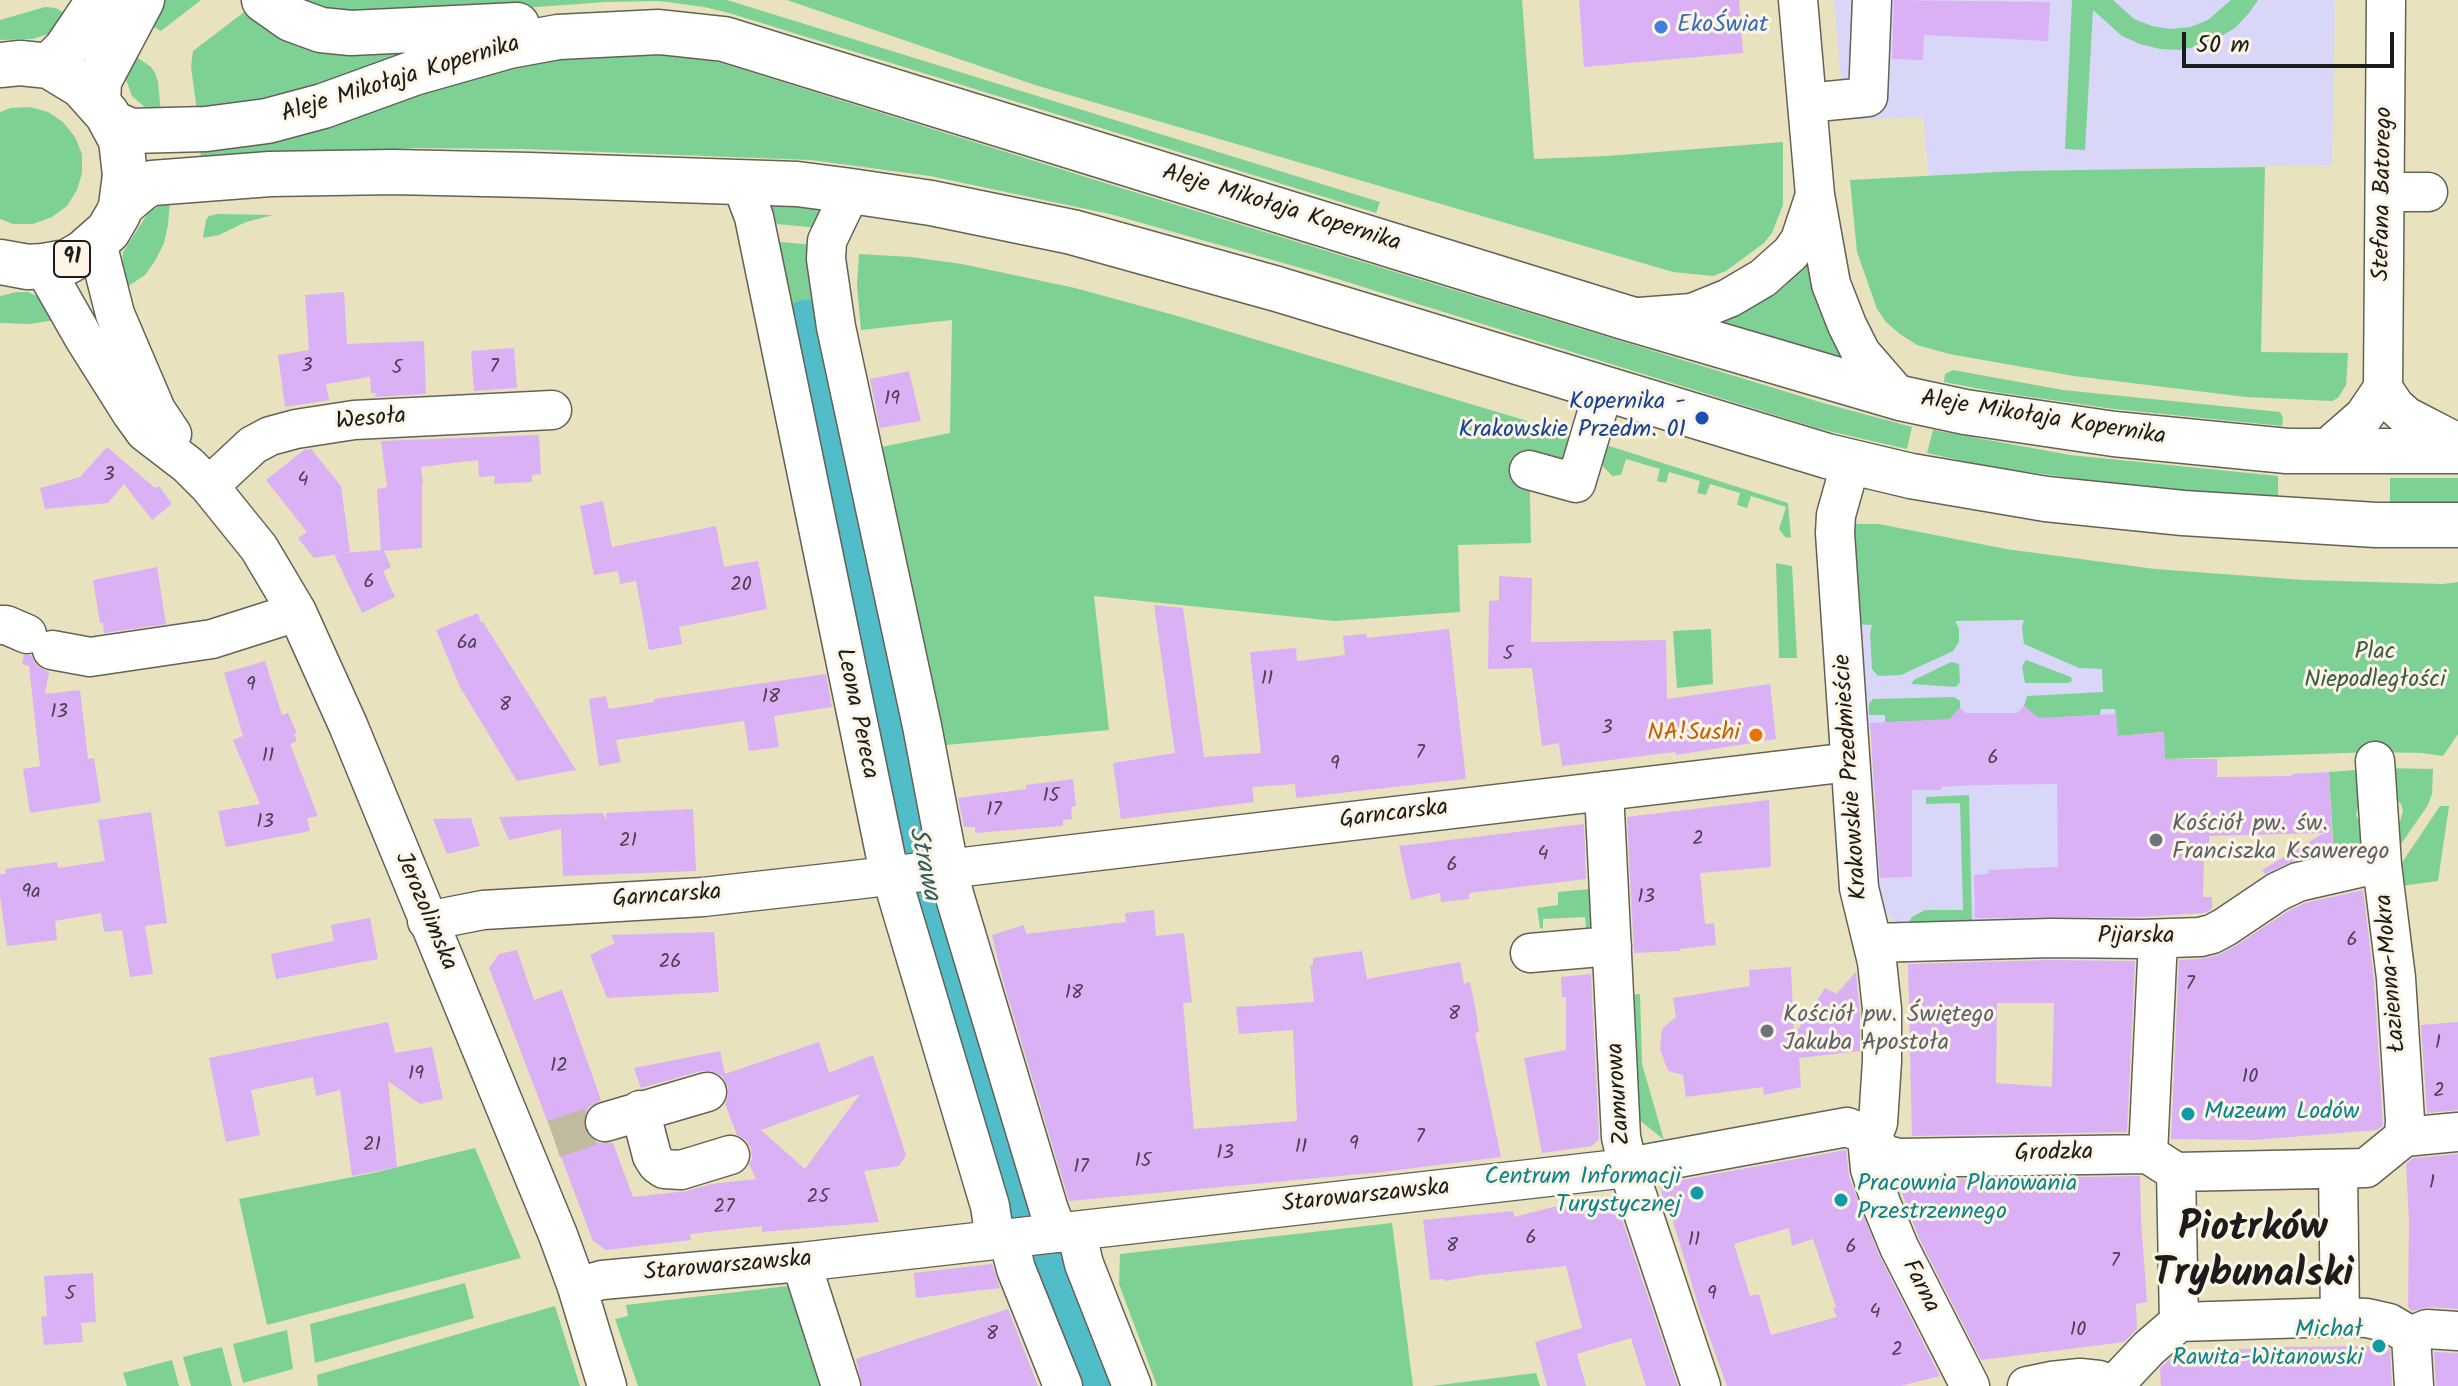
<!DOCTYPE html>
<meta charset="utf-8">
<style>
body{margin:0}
#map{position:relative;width:2458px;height:1386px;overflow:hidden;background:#e9e2bf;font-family:Kalam,sans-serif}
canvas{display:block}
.scale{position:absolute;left:2182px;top:32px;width:212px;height:36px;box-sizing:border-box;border:4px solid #1c1c1c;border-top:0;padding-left:10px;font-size:24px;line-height:28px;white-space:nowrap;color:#1c1c1c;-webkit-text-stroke:6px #fcf5e5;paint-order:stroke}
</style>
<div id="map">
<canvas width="2458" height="1386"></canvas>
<div class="scale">50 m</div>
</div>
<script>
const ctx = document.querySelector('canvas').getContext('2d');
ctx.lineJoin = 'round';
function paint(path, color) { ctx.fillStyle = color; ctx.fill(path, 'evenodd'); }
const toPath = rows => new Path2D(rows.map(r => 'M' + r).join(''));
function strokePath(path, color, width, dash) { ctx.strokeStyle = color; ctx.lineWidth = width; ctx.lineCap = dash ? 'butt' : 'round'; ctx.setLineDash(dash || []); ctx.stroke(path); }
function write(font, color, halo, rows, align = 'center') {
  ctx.font = font + ' Kalam,sans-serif'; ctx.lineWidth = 6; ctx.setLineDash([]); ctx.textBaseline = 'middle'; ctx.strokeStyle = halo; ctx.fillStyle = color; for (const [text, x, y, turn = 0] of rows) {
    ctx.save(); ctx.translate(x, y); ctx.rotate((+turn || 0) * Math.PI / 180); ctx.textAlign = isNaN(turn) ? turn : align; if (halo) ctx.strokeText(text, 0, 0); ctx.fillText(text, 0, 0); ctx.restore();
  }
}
paint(toPath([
 [1834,0,2335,0,2332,165,2017,171,1929,176,1923,117,1845,120],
 [2109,618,2116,723,2107,850,2108,925,1904,927,1896,923,1882,907,1878,894,1875,814,1875,797,1878,797,1877,792,1870,792,1869,773,1877,772,1876,731,1869,731,1857,624]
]), '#d8d7f8');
paint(toPath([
 [154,0,201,0,161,31,143,21],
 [289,0,727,0,1380,202,1376,213,729,13,704,7,659,1,606,2,356,20],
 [787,0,1522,0,1534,159,1607,156,1783,142,1783,205,1772,233,1764,243,1726,271,1713,276,1673,272,1035,85],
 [2072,0,2113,0,2134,19,2152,26,2171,29,2190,27,2208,20,2231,0,2258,0,2249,13,2235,28,2218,38,2199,46,2180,50,2160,49,2140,44,2122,36,2093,10,2085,150,2065,149],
 [252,6,437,40,310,93,197,111,191,67,193,51],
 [45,7,56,8,68,15,48,34,33,39,0,40,0,20],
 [128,51,151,67,155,73,158,82,161,113,148,110,132,96,125,77],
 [625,52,694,55,731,66,1118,187,1823,403,1912,427,1907,449,1820,429,1315,272,1110,214,930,176,811,160,524,149,415,148,201,161,200,146,350,115,518,63],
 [30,107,48,112,63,122,75,137,82,154,82,173,77,190,67,206,52,217,33,224,13,224,0,219,0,112,11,108],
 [2265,167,2261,352,2348,353,2346,385,2338,398,2332,401,2246,397,2074,376,1949,354,1917,345,1900,334,1886,322,1877,309,1857,252,1850,180,2017,171],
 [170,201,168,225,164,243,155,261,145,275,124,289,122,266,123,252,150,210],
 [766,206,772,206,825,208,820,228,765,223],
 [218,214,273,215,246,222,219,235,203,238,206,220,209,216],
 [769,241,814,245,935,842,924,844,914,779,836,419,818,324,796,327,890,772,902,848],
 [859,254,911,257,962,264,1075,288,1174,315,1574,435,1565,459,1561,461,1529,456,1531,543,1458,545,1460,612,1335,621,1094,596,1109,730,946,745,881,447,950,433,952,320,861,330,857,285],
 [1809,262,1847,360,1785,343,1724,322,1765,300,1782,289],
 [17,292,28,292,41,298,61,319,30,324,0,323,0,296],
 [1953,370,2063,390,2280,412,2283,418,2282,426,2114,409,1996,392,1944,382,1945,374],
 [1933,430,2070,455,2278,476,2278,499,2115,484,1986,466,1927,453],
 [1603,444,1788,503,1791,538,1785,537,1779,529,1786,507,1751,496,1747,508,1737,505,1740,493,1710,484,1706,495,1697,493,1700,481,1669,472,1666,483,1657,481,1660,469,1626,459,1621,475,1612,476,1601,464],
 [2390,478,2458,478,2458,503,2390,503],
 [1854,524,1879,524,2006,549,2155,569,2304,580,2443,584,2458,582,2458,734,2443,756,2422,753,2377,752,2165,759,2163,732,2109,737,2116,723,2115,709,2101,709,2100,715,2025,719,2031,712,2024,706,2027,696,2103,692,2102,669,2079,668,2024,644,2022,627,2024,620,1955,621,1959,629,1959,642,1953,651,1901,675,1878,676,1872,669,1870,634,1872,625,1857,624],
 [1776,563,1792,566,1797,658,1779,658],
 [1711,629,1713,684,1677,688,1673,631],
 [2026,660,2071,677,2072,681,2068,683,2025,683,2022,666],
 [1951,662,1959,664,1960,682,1956,687,1911,684,1914,680],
 [1954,697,1960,701,1960,708,1954,714,1960,720,1888,722,1885,722,1885,715,1869,715,1869,704,1873,699],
 [2383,768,2433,769,2432,794,2428,805,2399,847,2394,831,2399,825,2403,811,2401,804,2391,793],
 [2368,769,2356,815,2374,851,2334,858,2329,772],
 [1969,795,1972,922,1908,924,1912,917,1925,910,1963,910,1960,803,1926,804,1926,797],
 [2440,806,2449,806,2438,881,2401,886,2399,870,2401,864],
 [1590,889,1592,939,1587,939,1585,917,1543,919,1543,929,1540,928,1537,908,1558,905,1558,892],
 [1640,994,1642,1064,1664,1140,1637,1118,1629,995],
 [475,1148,521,1258,267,1325,239,1199,373,1173],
 [1392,1223,1413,1386,1157,1386,1119,1284,1120,1254],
 [465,1283,474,1318,315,1363,310,1324],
 [788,1286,820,1386,638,1386,615,1319,628,1316,626,1305],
 [555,1306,580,1386,318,1386,317,1375],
 [287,1330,293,1369,243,1383,233,1344],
 [222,1347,232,1386,191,1386,183,1357],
 [172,1360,179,1386,127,1386,123,1373],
 [1536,1373,1540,1386,1432,1386]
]), '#7ed194');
strokePath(toPath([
 [806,325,825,423,931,905,1012,1180,1096,1386]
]), '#50bdc8', 50);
paint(toPath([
 [1579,0,1739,0,1743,53,1584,67],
 [1894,0,2050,2,2048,41,1924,35,1923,60,1892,59],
 [344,292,347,344,424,341,426,394,375,397,376,393,371,393,370,377,326,384,329,400,285,407,278,355,309,350,305,295],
 [514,348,517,388,474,391,471,351],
 [909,371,921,421,880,428,870,379],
 [539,435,541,474,532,475,532,482,494,484,495,476,479,477,478,460,421,467,423,483,422,483,422,548,384,551,391,567,383,571,395,597,362,613,334,554,381,550,377,489,387,487,381,441],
 [107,447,155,488,159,486,172,504,152,520,124,484,108,503,45,509,40,488,80,477],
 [311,449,341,486,350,552,314,558,298,538,307,532,266,480,304,450],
 [603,501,612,547,716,526,724,567,758,561,767,609,679,627,682,644,649,650,636,581,620,584,618,571,594,575,580,506],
 [157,567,166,624,104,633,103,623,100,623,93,580],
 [1499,576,1532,578,1531,642,1666,640,1667,699,1770,684,1776,739,1676,755,1675,752,1562,766,1559,743,1542,746,1532,668,1488,669,1489,601,1499,600],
 [1154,605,1183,608,1204,757,1261,753,1250,652,1296,648,1297,661,1345,655,1343,636,1366,634,1367,638,1449,629,1466,779,1296,798,1295,784,1252,787,1254,802,1121,819,1113,763,1175,753],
 [478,613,481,623,483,622,576,770,517,781,460,687,436,630],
 [24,655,31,655,37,666,49,672,45,694,80,690,88,759,94,758,101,802,30,813,23,769,40,766,29,666,22,664],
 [265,661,282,715,288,713,297,733,294,734,297,741,290,744,318,816,307,818,310,831,226,847,218,811,260,804,233,740,243,736,224,673],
 [826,674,832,707,774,716,779,747,749,751,744,721,616,740,621,762,599,766,589,699,606,696,609,709,654,702,654,699],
 [2024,706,2039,718,2116,714,2118,736,2164,732,2165,759,2217,759,2217,777,2292,776,2292,774,2329,772,2333,851,2293,861,2265,874,2262,870,2324,833,2209,836,2209,849,2204,849,2203,897,2212,897,2212,909,2204,913,2142,917,1975,918,1974,875,1988,874,1989,870,2058,867,2057,784,1972,785,1941,787,1941,790,1912,790,1912,877,1880,878,1870,723,1949,719,1960,708,1966,713,2017,713],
 [1073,779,1076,806,1071,807,1072,819,1063,820,1063,826,975,833,975,827,964,827,958,798,1026,789,1026,785],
 [1769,800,1771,867,1700,873,1705,924,1714,923,1716,945,1680,949,1680,951,1634,953,1627,817],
 [693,809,696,871,563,876,561,829,509,840,499,817,602,813,607,820,606,813],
 [151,812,167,923,145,926,153,974,130,977,122,930,104,932,101,913,55,921,57,940,7,946,0,896,0,874,6,874,5,869,57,862,58,868,105,861,98,820],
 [471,818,480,846,447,854,433,819],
 [1584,824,1586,879,1469,893,1469,899,1441,902,1440,893,1411,900,1399,846],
 [2363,890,2374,980,2383,1126,2377,1130,2253,1140,2171,1139,2179,960,2201,959,2218,955,2237,945,2288,911,2305,903],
 [1154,910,1156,936,1184,933,1192,1002,1183,1003,1194,1129,1297,1121,1293,1030,1239,1034,1236,1007,1314,1002,1310,965,1313,965,1313,958,1362,951,1367,979,1460,962,1464,984,1470,982,1476,1011,1479,1032,1475,1033,1501,1157,1383,1172,1069,1201,1003,981,992,935,1024,925,1026,934,1126,922,1125,913],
 [370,918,378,959,276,979,271,954,334,941,331,925],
 [714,932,719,992,607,998,590,955,615,943,611,935],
 [517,950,534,1000,562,990,601,1100,589,1107,584,1118,584,1129,590,1138,599,1143,613,1143,633,1197,687,1191,711,1184,756,1179,749,1164,752,1159,751,1148,746,1140,737,1135,725,1104,728,1096,728,1087,722,1076,711,1071,701,1071,641,1088,634,1068,720,1051,725,1074,819,1042,829,1073,873,1055,906,1155,899,1166,864,1171,879,1222,762,1232,762,1226,690,1234,691,1240,606,1250,593,1241,489,968,499,954],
 [860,1094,805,1169,761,1130],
 [2051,960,2135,961,2127,1132,1912,1136,1908,964],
 [1997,1003,2054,1003,2052,1087,1996,1083],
 [1791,967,1794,1035,1825,988,1836,994,1856,972,1860,1014,1860,1051,1799,1058,1801,1087,1764,1095,1763,1087,1686,1097,1683,1075,1668,1071,1660,1049,1662,1029,1676,1017,1673,998,1750,986,1749,970],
 [1591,974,1599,1139,1592,1146,1542,1153,1524,1058,1566,1050,1566,997,1562,997,1561,977],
 [388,1022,395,1053,432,1047,443,1099,420,1104,388,1081,397,1167,352,1176,340,1090,316,1096,313,1077,251,1090,260,1135,226,1142,209,1058],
 [2458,1022,2458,1110,2427,1113,2421,1025],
 [1846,1150,1849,1176,1879,1255,1940,1376,1900,1386,1727,1386,1700,1311,1669,1208,1665,1209,1660,1184],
 [1789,1228,1792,1246,1813,1239,1836,1307,1833,1308,1837,1317,1771,1335,1759,1294,1750,1296,1734,1244],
 [2458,1154,2458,1309,2428,1307,2412,1311,2408,1307,2409,1221,2406,1164,2413,1158],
 [2140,1176,2141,1221,2147,1302,2136,1304,2137,1329,2124,1342,1981,1360,1919,1238,1897,1180],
 [1616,1202,1678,1386,1646,1386,1631,1338,1577,1354,1586,1386,1547,1386,1535,1342,1582,1328,1566,1266,1480,1275,1445,1281,1444,1279,1430,1280,1423,1220,1513,1211,1514,1217,1553,1207],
 [992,1264,1000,1288,916,1298,914,1273],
 [93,1273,96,1322,81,1323,83,1342,44,1345,41,1317,47,1316,44,1276],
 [1008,1309,1038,1386,862,1386,856,1359],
 [2379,1346,2390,1349,2392,1386,2161,1386,2160,1368,2178,1352,2280,1347],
 [2434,1352,2458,1353,2458,1386,2436,1386]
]), '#dab1f5');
strokePath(toPath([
 [554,1139,605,1122]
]), '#c0ba9e', 38, [38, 19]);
const minor = toPath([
 [1798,0,1815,195,1831,284,1847,325,1861,353,1900,398],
 [1807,103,1868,97,1872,0],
 [741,182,754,217,886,858,990,1206,995,1239],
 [851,191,827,241,826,259,836,327,922,726,954,894,1049,1210,1058,1233],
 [2385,192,2428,192],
 [97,243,115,314,156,410,172,434],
 [43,266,84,338,132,414,145,432,188,465,209,486,259,548,297,612,348,725,558,1235,577,1287,607,1386],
 [1639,317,1692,313,1729,298,1763,278,1791,253,1800,240,1814,198],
 [2383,388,2395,406,2406,416,2458,443],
 [2324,451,2364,416,2383,388,2386,0],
 [1851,462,1836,515,1835,533,1859,888,1877,962,1882,1009,1882,1061,1878,1123,1868,1148,1870,1169,1881,1203,1899,1247,1970,1386],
 [1529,470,1576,483,1604,389],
 [209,486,253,445,270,436,296,429,354,420,552,410],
 [0,625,6,625,27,634],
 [52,650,90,657,212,639,297,612],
 [2375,761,2382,865,2396,978,2405,1120,2404,1137],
 [1604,791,1621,1137,1628,1168,1701,1386],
 [427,921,483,910,703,897,837,882,1850,762],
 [1873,943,2051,938,2142,939,2200,937,2212,934,2225,927,2277,892,2298,882,2359,868,2382,865],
 [1530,953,1612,946],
 [640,1110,652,1156,657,1164,664,1169,681,1170,730,1155],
 [605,1122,707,1092],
 [2404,1137,2458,1132],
 [2148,1154,2176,1172,2366,1168,2404,1137],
 [2148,1154,2158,939],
 [2338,1170,2340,1317,2367,1318,2389,1323,2411,1336],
 [2176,1172,2179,1322],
 [1076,1231,1084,1264,1132,1386],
 [1008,1238,1016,1269,1063,1386],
 [801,1262,841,1386],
 [577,1287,602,1280,801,1262,1618,1169,1847,1127,1867,1135,1884,1154,1898,1158,2148,1154],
 [2411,1336,2414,1386],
 [2411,1336,2427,1329,2458,1331],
 [2027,1386,2051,1381,2080,1378,2099,1380,2111,1386],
 [2113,1386,2149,1348,2179,1322,2340,1317]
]);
const major = toPath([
 [264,0,291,19,321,30,351,33,517,25],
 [0,65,20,63,49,66,82,86,107,114,121,140,125,175,121,206,118,214,108,231,83,253,67,262,43,266,28,267,0,262],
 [49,66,66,49,99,0],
 [98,103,99,81,142,0],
 [113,123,131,131,206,129,267,121,323,106,414,73,509,46,558,37,659,32,724,39,1624,317,1900,398,1965,412,2114,434,2287,451,2458,451],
 [121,206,142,188,152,183,270,174,393,172,529,175,797,184,851,191,931,203,1072,232,1277,289,1827,456,1911,476,2046,499,2183,513,2376,525,2458,525]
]);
strokePath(minor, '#646155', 41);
strokePath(major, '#646155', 47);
strokePath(minor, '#fff', 38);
strokePath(major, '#fff', 44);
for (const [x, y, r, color] of [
 [1661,27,8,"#3f7fe0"],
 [1702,418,8,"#1a4fb4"],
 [1756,735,8,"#e8710a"],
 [2156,840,8,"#6b7280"],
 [1767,1031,8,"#6b7280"],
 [2188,1114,8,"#0f9aa8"],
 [1697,1193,8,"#0f9aa8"],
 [1841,1200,8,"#0f9aa8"],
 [2379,1346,8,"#0f9aa8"]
]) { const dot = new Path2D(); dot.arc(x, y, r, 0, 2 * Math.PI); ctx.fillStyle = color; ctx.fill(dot); strokePath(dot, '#fcf5e5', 3); }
write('20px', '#4c4152', null, [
 ["3",307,368],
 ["7",494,369],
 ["5",397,370],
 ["19",892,401],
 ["3",109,477],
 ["4",303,482],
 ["6",369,584],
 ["20",741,587],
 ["6a",467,645],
 ["5",1508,656],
 ["11",1267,681],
 ["9",251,687],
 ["18",771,699],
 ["8",505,707],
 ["13",59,714],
 ["3",1607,730],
 ["7",1420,755],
 ["11",268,758],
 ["6",1993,760],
 ["9",1335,766],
 ["15",1051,798],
 ["17",994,812],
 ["13",265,824],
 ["2",1698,841],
 ["21",628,843],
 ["4",1543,856],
 ["6",1452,867],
 ["9a",31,894],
 ["13",1646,899],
 ["6",2352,942],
 ["26",670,964],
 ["7",2190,986],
 ["18",1074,995],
 ["8",1454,1016],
 ["1",2438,1045],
 ["12",559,1068],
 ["19",416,1076],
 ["10",2250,1079],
 ["2",2439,1093],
 ["7",1420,1139],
 ["9",1354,1146],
 ["21",372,1147],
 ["11",1301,1149],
 ["13",1225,1155],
 ["15",1143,1163],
 ["17",1081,1169],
 ["1",2432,1185],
 ["25",818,1199],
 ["27",724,1209],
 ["6",1531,1240],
 ["11",1694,1242],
 ["8",1452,1248],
 ["6",1851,1249],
 ["7",2115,1263],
 ["5",70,1296],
 ["9",1712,1296],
 ["4",1875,1314],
 ["10",2078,1332],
 ["8",992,1336],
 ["2",1897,1352]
]);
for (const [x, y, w] of [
 [72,259,36]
]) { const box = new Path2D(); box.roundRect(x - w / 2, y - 18, w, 36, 6); ctx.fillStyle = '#fcf5e5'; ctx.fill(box); strokePath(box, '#1c1c1c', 2); }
write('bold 22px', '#1c1c1c', null, [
 ["91",72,259]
]);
write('24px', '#366cbe', '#fcf5e5', [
 ["EkoŚwiat",1677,27]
], 'left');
write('24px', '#1c1c1c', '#fcf5e5', [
 ["Aleje Mikołaja Kopernika",401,81,-17],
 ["Stefana Batorego",2385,194,-89],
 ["Aleje Mikołaja Kopernika",1281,210,17],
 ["Aleje Mikołaja Kopernika",2043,420,9],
 ["Wesoła",371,421,-5],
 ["Leona Pereca",855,714,78],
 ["Krakowskie Przedmieście",1853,777,-94],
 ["Garncarska",1394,816,-7],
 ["Garncarska",667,898,-4],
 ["Jerozolimska",424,912,67],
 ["Pijarska",2136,938],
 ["Łazienna-Mokra",2393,973,-95],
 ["Zamurowa",1621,1094,-94],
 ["Grodzka",2054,1155,-1],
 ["Starowarszawska",1366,1198,-6],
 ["Starowarszawska",728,1268,-5],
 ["Farna",1919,1287,63]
]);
write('24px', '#164399', '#fcf5e5', [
 ["Kopernika -",1686,404],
 ["Krakowskie Przedm. 01",1686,432]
], 'right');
write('24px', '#3e5b46', '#fcf5e5', [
 ["Plac",2375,654],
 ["Niepodległości",2375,682]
]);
write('24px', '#c56008', '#fcf5e5', [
 ["NA!Sushi",1740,735]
], 'right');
write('24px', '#5b616d', '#fcf5e5', [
 ["Kościół pw. św.",2172,826],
 ["Franciszka Ksawerego",2172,854],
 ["Kościół pw. Świętego",1783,1017],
 ["Jakuba Apostoła",1783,1045]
], 'left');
write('24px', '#0d838f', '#fcf5e5', [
 ["Muzeum Lodów",2204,1114],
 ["Centrum Informacji",1681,1179,"right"],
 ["Turystycznej",1681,1207,"right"],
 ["Pracownia Planowania",1857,1186],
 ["Przestrzennego",1857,1214],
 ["Michał",2363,1332,"right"],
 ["Rawita-Witanowski",2363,1360,"right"]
], 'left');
write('italic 26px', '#315c61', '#fcf5e5', [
 ["Strawa",922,864,78]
]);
write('bold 40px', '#1c1c1c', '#fcf5e5', [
 ["Piotrków",2253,1232],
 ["Trybunalski",2253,1278]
]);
</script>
